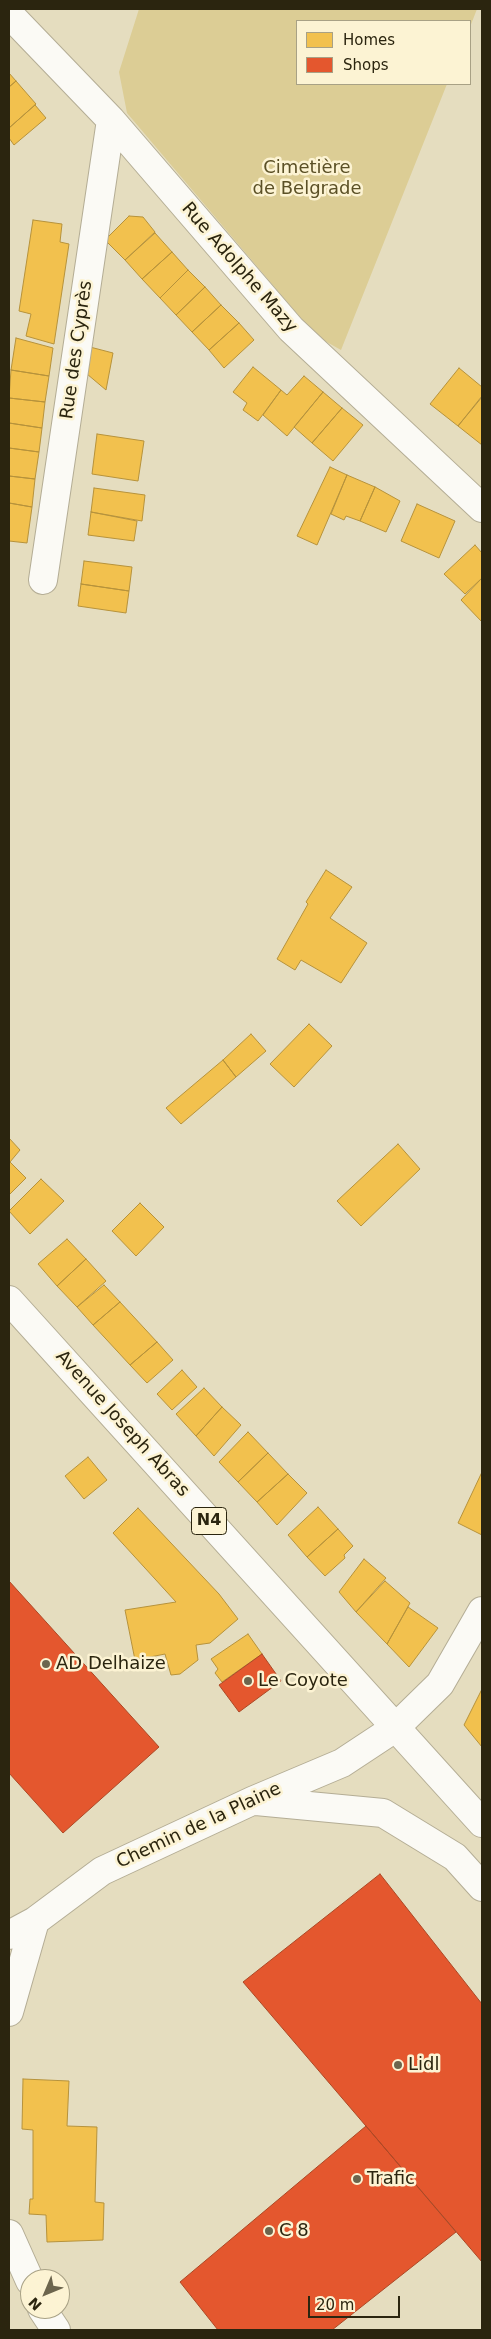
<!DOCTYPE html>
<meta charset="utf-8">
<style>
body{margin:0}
#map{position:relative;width:491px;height:2339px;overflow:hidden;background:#e5ddbf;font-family:"DejaVu Sans",sans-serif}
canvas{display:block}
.frame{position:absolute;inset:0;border:10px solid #2b250f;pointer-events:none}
.legend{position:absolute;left:296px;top:20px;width:175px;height:65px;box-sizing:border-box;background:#fcf3d3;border:1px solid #a8a185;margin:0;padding:6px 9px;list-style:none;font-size:15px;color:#2b250f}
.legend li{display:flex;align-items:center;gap:10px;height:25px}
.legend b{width:25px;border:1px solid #a8a185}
.north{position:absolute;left:20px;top:2269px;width:50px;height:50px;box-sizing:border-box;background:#fcf3d3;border:1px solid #a8a185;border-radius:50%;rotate:225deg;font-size:14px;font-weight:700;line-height:20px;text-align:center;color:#2b250f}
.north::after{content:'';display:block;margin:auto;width:18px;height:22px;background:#6c654d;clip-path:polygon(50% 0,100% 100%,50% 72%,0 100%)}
.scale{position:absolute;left:308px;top:2296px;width:92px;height:22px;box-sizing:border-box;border:2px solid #2b250f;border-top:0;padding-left:6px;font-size:15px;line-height:18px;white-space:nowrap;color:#2b250f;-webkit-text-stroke:4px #fcf3d3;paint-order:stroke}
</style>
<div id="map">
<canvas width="491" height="2339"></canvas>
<div class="frame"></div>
<ul class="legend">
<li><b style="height:14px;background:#f2c14e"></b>Homes</li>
<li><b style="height:14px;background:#e4572e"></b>Shops</li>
</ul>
<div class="north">N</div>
<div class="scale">20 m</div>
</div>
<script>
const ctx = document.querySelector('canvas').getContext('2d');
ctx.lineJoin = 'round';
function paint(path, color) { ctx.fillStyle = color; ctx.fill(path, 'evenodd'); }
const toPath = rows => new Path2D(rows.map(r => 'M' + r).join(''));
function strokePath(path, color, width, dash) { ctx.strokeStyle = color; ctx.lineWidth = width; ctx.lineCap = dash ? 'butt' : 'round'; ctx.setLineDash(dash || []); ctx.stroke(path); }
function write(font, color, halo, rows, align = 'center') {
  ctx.font = font + ' "DejaVu Sans",sans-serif'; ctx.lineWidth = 5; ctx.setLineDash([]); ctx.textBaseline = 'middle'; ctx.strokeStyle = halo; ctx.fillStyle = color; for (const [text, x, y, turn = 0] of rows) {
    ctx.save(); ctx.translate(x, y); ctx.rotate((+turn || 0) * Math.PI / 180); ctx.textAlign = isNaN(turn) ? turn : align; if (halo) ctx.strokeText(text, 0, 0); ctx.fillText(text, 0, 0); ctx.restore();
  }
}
paint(toPath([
 [139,9,477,9,470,27,470,21,297,21,297,84,447,84,341,350,316,336,127,113,119,72]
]), '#dccd95');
const homes = toPath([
 [9,73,16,81,9,87,9,73],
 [16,81,36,104,9,128,9,87,16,81],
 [35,105,46,118,14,145,9,138,9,128,35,105],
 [129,216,143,217,155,232,125,260,105,240,129,216],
 [33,220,62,224,60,242,69,244,54,344,26,336,31,314,19,311,33,220],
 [155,233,172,252,142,279,125,260,155,233],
 [172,252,188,270,160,298,142,279,172,252],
 [188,270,205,287,176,315,160,298,188,270],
 [205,287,221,305,192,332,176,315,205,287],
 [221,305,239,323,209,350,192,332,221,305],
 [239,323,254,340,224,368,209,350,239,323],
 [16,338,53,348,49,376,11,370,16,338],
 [90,347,113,353,106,390,87,374,90,347],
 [253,367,281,390,258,421,243,410,247,403,233,392,253,367],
 [459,368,482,387,482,396,458,426,430,404,459,368],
 [11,370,49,376,45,402,9,398,11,370],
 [304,376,323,392,287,436,263,415,281,390,287,395,304,376],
 [323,392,342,408,312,443,294,427,323,392],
 [482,397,482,445,458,426,482,397],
 [9,398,45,402,42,428,9,423,9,398],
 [342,408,363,425,333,461,312,443,342,408],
 [9,423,42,428,39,452,9,448,9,423],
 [97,434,144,441,138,481,92,474,97,434],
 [9,448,39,452,35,479,9,476,9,448],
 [330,467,347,475,317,545,297,536,330,467],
 [347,475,375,487,360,521,346,516,344,520,331,514,347,475],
 [9,476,35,479,32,507,9,503,9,476],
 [375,487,400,501,386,532,360,521,375,487],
 [94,488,145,495,142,521,91,512,94,488],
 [9,503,32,507,27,543,9,541,9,503],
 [417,504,455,521,439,558,401,541,417,504],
 [91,512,137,521,134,541,88,535,91,512],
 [475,545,482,553,482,578,465,594,444,574,475,545],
 [84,561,132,567,129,591,81,584,84,561],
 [482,578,482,622,461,600,482,578],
 [81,584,129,591,126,613,78,606,81,584],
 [326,870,352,887,330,918,367,943,341,983,301,960,295,970,277,959,308,904,306,902,326,870],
 [309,1024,332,1046,294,1087,270,1064,309,1024],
 [251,1034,266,1051,236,1077,223,1060,251,1034],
 [223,1060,236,1077,181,1124,166,1108,223,1060],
 [9,1138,20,1150,10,1162,26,1178,9,1195,9,1138],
 [398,1144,420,1169,361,1226,337,1201,398,1144],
 [41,1179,64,1201,30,1234,9,1211,41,1179],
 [140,1203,164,1227,136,1256,112,1231,140,1203],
 [67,1239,86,1259,57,1286,38,1264,67,1239],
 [86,1259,106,1281,77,1307,57,1286,86,1259],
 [104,1285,120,1302,93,1325,77,1307,104,1285],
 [120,1302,157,1342,130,1365,93,1325,120,1302],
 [157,1342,173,1360,147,1383,130,1365,157,1342],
 [182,1370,197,1387,172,1410,157,1394,182,1370],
 [204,1388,222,1407,196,1436,176,1414,204,1388],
 [222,1407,241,1425,214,1456,196,1436,222,1407],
 [248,1432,268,1453,238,1482,219,1462,248,1432],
 [268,1453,288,1474,257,1502,238,1482,268,1453],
 [88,1457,107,1480,84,1499,65,1476,88,1457],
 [482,1472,482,1535,458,1523,482,1472],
 [288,1474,307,1493,277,1525,257,1502,288,1474],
 [318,1507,338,1529,307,1557,288,1535,318,1507],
 [138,1508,219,1594,238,1619,210,1643,196,1645,198,1660,180,1674,171,1675,165,1654,135,1660,125,1610,176,1602,113,1533,138,1508],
 [338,1529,353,1546,344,1555,345,1558,325,1576,307,1557,338,1529],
 [364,1559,386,1578,356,1612,339,1592,364,1559],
 [385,1581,410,1603,387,1644,356,1612,385,1581],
 [408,1607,438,1628,409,1667,387,1644,408,1607],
 [248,1634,262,1654,222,1682,215,1673,218,1669,211,1659,248,1634],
 [482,1689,482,1747,464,1725,482,1689],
 [23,2079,69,2081,67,2126,97,2127,95,2202,104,2203,103,2240,47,2242,46,2215,29,2214,30,2199,33,2199,33,2130,22,2129,23,2079]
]);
paint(homes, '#f2c14e');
strokePath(homes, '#b6923b', 1);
const shops = toPath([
 [9,1581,159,1747,63,1833,9,1773,9,1581],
 [262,1654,281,1681,239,1712,219,1685,262,1654],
 [380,1874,482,2004,482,2262,243,1982,380,1874],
 [366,2126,456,2232,332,2330,218,2330,180,2282,366,2126]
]);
paint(shops, '#e4572e');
strokePath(shops, '#ac4825', 1);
const minor = toPath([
 [9,14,111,120,291,329,482,508],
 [43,580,111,120],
 [256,1801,383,1813,455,1857,482,1887],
 [9,1935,35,1921,102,1871,252,1801,342,1763,395,1728,440,1684,482,1611],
 [9,2012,35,1921],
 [9,2234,30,2281],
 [42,2309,56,2330]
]);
const major = toPath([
 [9,1300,482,1823]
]);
strokePath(minor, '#b4ad95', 30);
strokePath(major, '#b4ad95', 30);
strokePath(minor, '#fbfaf5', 28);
strokePath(major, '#fbfaf5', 28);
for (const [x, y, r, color] of [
 [46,1664,5,"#6c654d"],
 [248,1681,5,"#6c654d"],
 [398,2065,5,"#6c654d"],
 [357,2179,5,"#6c654d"],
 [269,2231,5,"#6c654d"]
]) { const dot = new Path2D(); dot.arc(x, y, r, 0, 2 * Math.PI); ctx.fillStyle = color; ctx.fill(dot); strokePath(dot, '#fcf3d3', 2); }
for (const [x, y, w] of [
 [209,1521,35]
]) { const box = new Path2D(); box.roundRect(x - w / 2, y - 13.5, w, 27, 4); ctx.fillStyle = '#fcf3d3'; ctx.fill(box); strokePath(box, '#2b250f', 1); }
write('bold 16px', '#2b250f', null, [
 ["N4",209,1521]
]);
write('18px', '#5b5026', '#fcf3d3', [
 ["Cimetière",307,168],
 ["de Belgrade",307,189]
]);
write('18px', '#2b250f', '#fcf3d3', [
 ["Rue Adolphe Mazy",239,268,49],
 ["Rue des Cyprès",77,350,-82],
 ["Avenue Joseph Abras",122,1424,48],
 ["Chemin de la Plaine",199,1826,-25]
]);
write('18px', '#2b250f', '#fcf3d3', [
 ["AD Delhaize",56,1664],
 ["Le Coyote",258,1681],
 ["Lidl",408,2065],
 ["Trafic",367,2179],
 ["C 8",279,2231]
], 'left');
</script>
